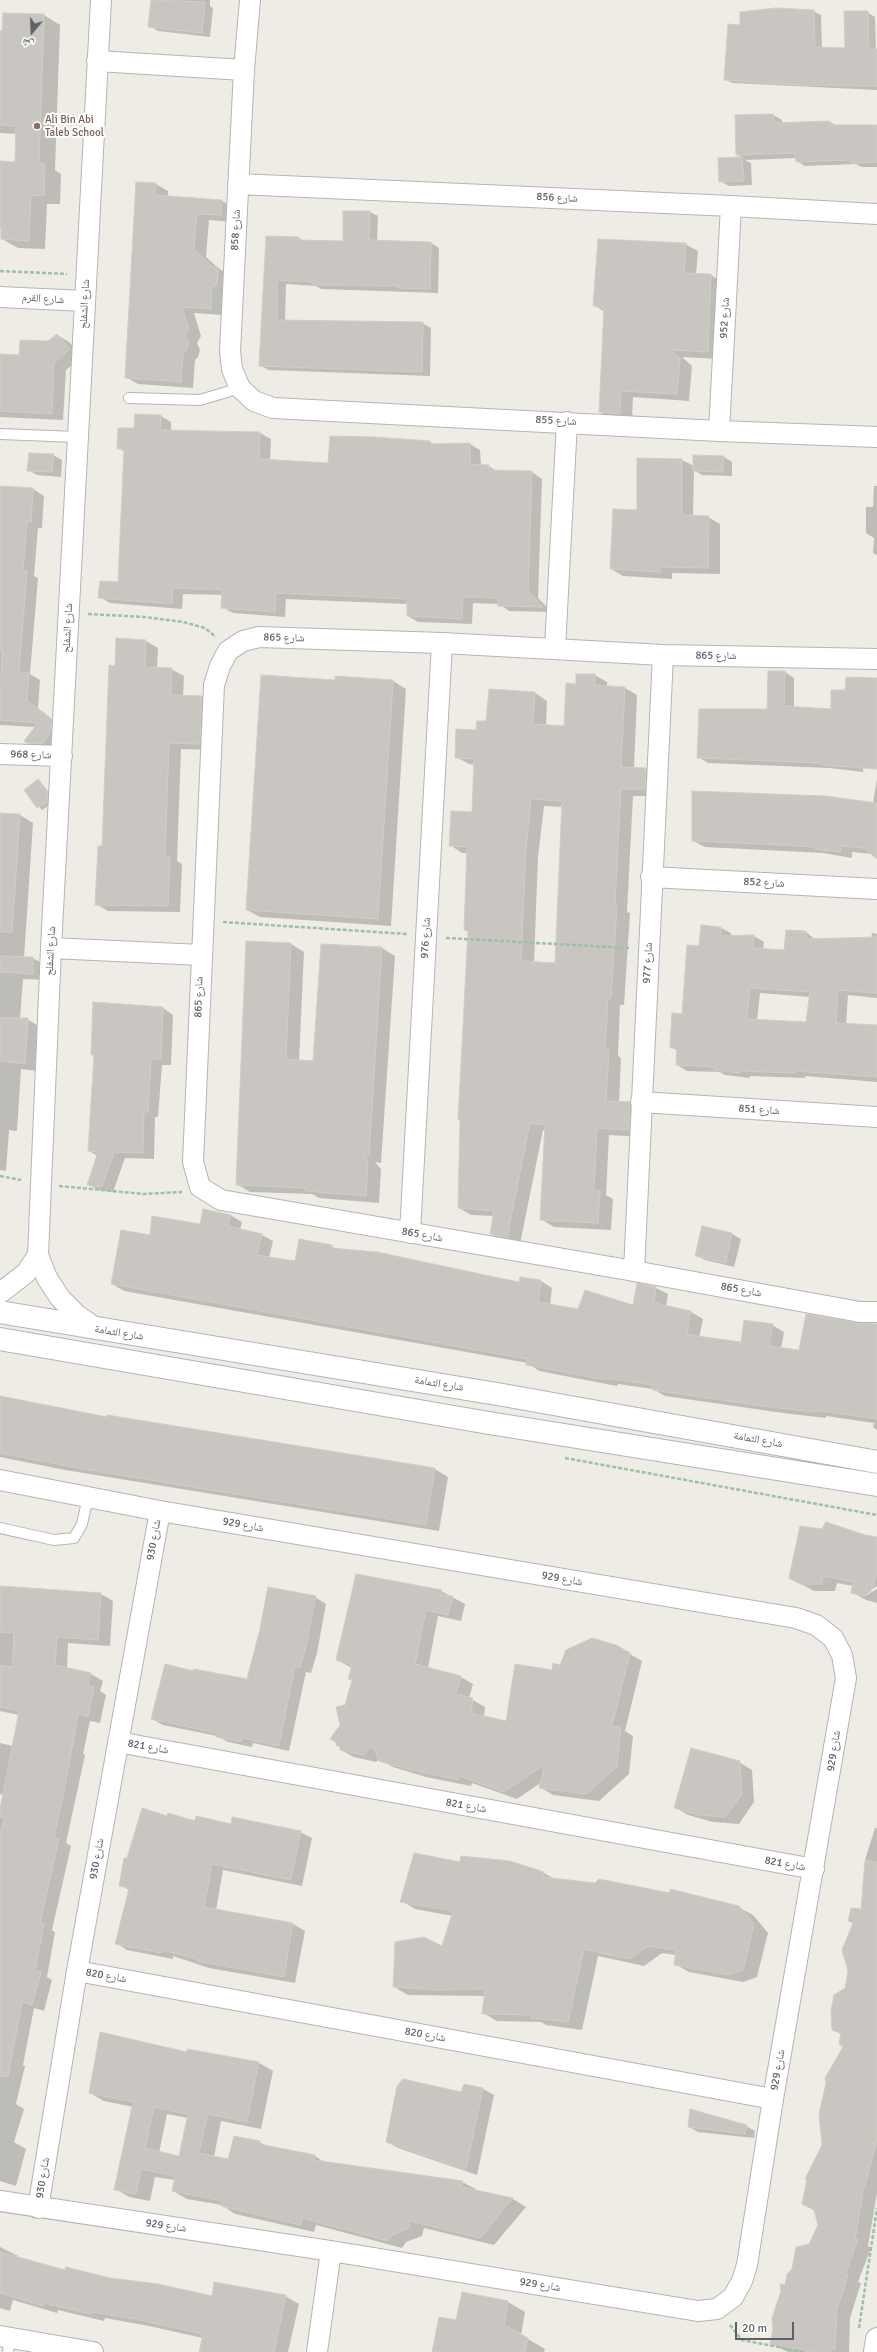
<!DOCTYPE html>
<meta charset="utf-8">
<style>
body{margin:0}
#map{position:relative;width:877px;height:2352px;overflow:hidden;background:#eeece5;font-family:Signika,"Noto Naskh Arabic",sans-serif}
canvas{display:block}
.north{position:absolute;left:12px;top:12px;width:40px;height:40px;-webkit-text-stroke:3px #fff;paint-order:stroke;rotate:199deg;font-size:11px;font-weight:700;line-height:16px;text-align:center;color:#5d6064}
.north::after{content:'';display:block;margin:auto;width:14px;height:18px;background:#5d6064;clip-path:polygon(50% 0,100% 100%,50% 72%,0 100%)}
.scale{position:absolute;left:735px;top:2322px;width:59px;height:18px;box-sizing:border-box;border:2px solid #5d6064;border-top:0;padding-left:5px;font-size:12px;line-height:14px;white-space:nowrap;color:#5d6064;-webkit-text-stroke:3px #fff;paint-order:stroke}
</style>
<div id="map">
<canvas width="877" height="2352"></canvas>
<div class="north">ش</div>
<div class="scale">20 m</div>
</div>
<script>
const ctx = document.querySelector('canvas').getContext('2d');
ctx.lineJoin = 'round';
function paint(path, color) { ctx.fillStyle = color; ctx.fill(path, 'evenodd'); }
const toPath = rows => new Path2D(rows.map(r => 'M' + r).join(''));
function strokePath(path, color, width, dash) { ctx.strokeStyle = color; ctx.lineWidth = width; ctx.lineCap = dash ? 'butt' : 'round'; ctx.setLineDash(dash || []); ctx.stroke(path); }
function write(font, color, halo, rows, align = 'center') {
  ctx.font = font + ' Signika,"Noto Naskh Arabic",sans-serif'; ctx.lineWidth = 4; ctx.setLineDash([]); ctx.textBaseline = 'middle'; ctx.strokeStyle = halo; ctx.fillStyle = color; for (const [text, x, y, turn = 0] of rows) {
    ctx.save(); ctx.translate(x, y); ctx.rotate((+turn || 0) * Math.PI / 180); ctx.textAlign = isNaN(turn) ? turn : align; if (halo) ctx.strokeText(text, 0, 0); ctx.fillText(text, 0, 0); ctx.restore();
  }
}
paint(toPath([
 [152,0,210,0,210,6,213,8,210,37,158,31,149,26],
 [813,11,821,15,822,48,846,49,867,12,875,17,877,90,732,83,725,79,741,26],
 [4,14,44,15,60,25,55,170,61,174,60,204,47,204,45,249,18,248,2,239,3,228,0,228,0,162,16,163,17,134,0,133,0,32,3,32],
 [773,115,782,120,782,124,830,122,837,126,877,126,877,167,861,167,856,164,805,166,797,161,796,158,745,160,751,163,752,185,729,186,720,181,719,159,743,158,737,155],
 [137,183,156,184,168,191,168,197,222,201,234,208,233,222,209,220,206,257,218,268,230,275,223,315,194,313,201,336,197,343,200,350,198,357,195,360,193,388,138,384,126,377],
 [344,212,370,212,378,216,377,241,431,243,439,248,438,293,321,289,316,286,286,284,285,322,422,323,431,328,430,376,268,370,260,365,267,237,299,238,304,241,344,242],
 [685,244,698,251,696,275,711,275,723,283,720,359,682,357,692,366,689,401,633,397,632,420,612,419,600,412,605,312,594,305],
 [57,335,69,342,82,356,66,370,63,420,0,417,0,355,20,356,48,342],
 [161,416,171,422,171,431,260,433,271,439,270,461,329,464,331,437,430,442,436,445,470,444,480,450,481,465,488,466,499,472,532,472,542,479,538,598,552,612,509,611,499,604,473,603,472,624,418,622,408,616,408,604,286,599,285,617,233,613,222,607,223,595,183,594,182,609,110,603,99,597,119,584,125,452,118,448,135,429],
 [53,455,62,460,61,477,37,475,28,470],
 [724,457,732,462,732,476,702,475,694,470,693,516,708,517,720,524,720,574,672,573,672,579,623,576,611,569,638,511,638,459,682,460,694,466],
 [874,486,877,486,877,555,873,553,874,538,866,533,866,507,873,507],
 [0,487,33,489,44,496,42,528,38,528,34,576,38,578,30,674,40,680,38,708,62,727,53,750,39,749,28,743,35,727,0,725],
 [117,639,146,641,158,648,157,668,171,669,184,676,183,696,202,697,214,704,212,750,181,749,177,861,182,864,180,912,108,911,96,904,103,847],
 [785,672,794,678,794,708,832,710,846,691,877,682,877,714,867,713,863,772,829,768,708,763,698,757,768,710],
 [595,675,607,682,607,687,625,688,637,695,634,769,646,769,659,776,658,796,633,796,627,912,630,913,624,1005,620,1005,618,1056,621,1058,619,1103,629,1103,642,1110,642,1137,609,1135,606,1195,613,1199,611,1230,554,1227,541,1219,546,1130,543,1130,520,1244,503,1241,491,1234,494,1216,471,1215,459,1208,461,1121,459,1120,469,932,465,930,468,853,462,853,450,845,473,813,475,765,469,764,456,757,487,723,535,693,547,701,546,726,565,727,577,685],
 [544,806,562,807,556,964,534,963,538,857],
 [393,681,406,689,391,926,260,917,247,910],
 [877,779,877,858,872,854,852,852,852,858,823,853,705,847,693,841,873,803],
 [39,780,51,795,51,804,42,810,25,790],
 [0,814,20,815,33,823,24,958,33,958,46,966,45,980,23,979,20,1019,27,1019,40,1027,38,1071,21,1069,17,1131,9,1130,6,1171,0,1170],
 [702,926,721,928,731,933,731,937,754,936,764,942,763,950,785,951,806,932,816,940,871,939,872,933,877,934,877,998,848,995,846,1025,877,1026,877,1082,805,1076,805,1078,750,1076,750,1078,725,1075,720,1072,687,1071,677,1065,678,1051,671,1047,683,1015,700,947],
 [760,993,810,997,807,1023,757,1021],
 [291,944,304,952,299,1061,314,1062,322,946,382,948,395,956,381,1163,375,1162,381,1169,379,1203,319,1198,312,1194,250,1192,237,1184],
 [163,1008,173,1015,171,1065,162,1065,158,1117,155,1117,154,1159,125,1158,113,1192,98,1190,88,1184,98,1156,89,1151,95,1056,92,1055],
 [230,1215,242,1222,240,1230,262,1235,273,1241,269,1258,296,1262,331,1246,338,1250,520,1283,541,1281,552,1288,550,1305,579,1311,634,1307,656,1288,668,1294,666,1307,691,1312,703,1319,699,1338,741,1344,772,1325,784,1332,781,1349,800,1351,858,1324,877,1326,877,1430,873,1427,874,1423,826,1416,826,1418,783,1413,665,1396,653,1389,618,1384,617,1386,539,1371,528,1363,124,1291,112,1284,151,1236,201,1225],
 [703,1228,732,1234,741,1239,734,1267,705,1260,696,1255],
 [0,1397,107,1418,108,1416,435,1469,448,1477,439,1531,65,1470,0,1457],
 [865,1536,877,1538,877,1586,865,1594,865,1596,877,1589,877,1603,866,1600,852,1592,853,1586,837,1583,835,1591,814,1591,790,1578],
 [0,1587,101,1594,113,1601,110,1646,68,1643,67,1668,91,1674,103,1681,100,1691,106,1695,100,1723,90,1721,83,1754,85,1755,66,1843,71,1846,52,1930,55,1932,47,1977,52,1980,44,2011,34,2008,23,2065,25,2066,16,2104,24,2109,14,2142,26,2149,16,2186,0,2181,0,1813,4,1795,0,1794,0,1743,13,1746,19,1715,0,1711],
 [441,1591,465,1604,461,1621,438,1616,428,1668,461,1677,473,1684,469,1698,485,1707,484,1717,507,1723,552,1672,561,1666,616,1646,642,1661,625,1731,633,1736,629,1774,599,1801,553,1795,540,1787,542,1782,517,1799,472,1783,471,1786,426,1777,393,1767,379,1759,376,1762,354,1757,341,1750,341,1726,353,1681,352,1668,337,1660],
 [315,1597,326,1604,317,1653,311,1673,306,1672,289,1751,253,1743,252,1747,228,1742,217,1736,163,1725,152,1719,194,1673,247,1680],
 [739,1762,752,1770,754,1802,739,1824,713,1822,688,1815,675,1807],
 [167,1817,300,1832,312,1838,302,1886,223,1870,216,1910,293,1924,305,1931,295,1983,209,1968,173,1956,173,1959,127,1950,116,1943,129,1890,120,1885,128,1859],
 [875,1828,877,1828,877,2193,868,2246,871,2248,858,2282,861,2283,850,2318,849,2352,788,2352,771,2344,786,2286,792,2269,810,2245,819,2225,815,2211,803,2204,823,2145,845,2047,842,2035,833,2030,846,1989,872,1864,865,1860],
 [460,1863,544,1873,556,1880,670,1894,671,1890,738,1907,753,1915,768,1933,757,1977,743,1982,689,1972,675,1964,676,1955,662,1953,644,1966,598,1956,582,2030,546,2025,541,2022,497,2021,483,2013,485,1996,408,1995,394,1987,443,1947,453,1916,415,1909,402,1901],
 [188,2050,259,2063,273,2071,261,2129,221,2121,214,2157,229,2161,259,2142,267,2146,315,2156,324,2162,462,2182,476,2189,476,2191,513,2199,526,2207,494,2245,424,2228,422,2236,406,2242,402,2248,316,2225,314,2232,235,2214,222,2205,187,2199,173,2191,175,2180,155,2177,150,2201,129,2197,116,2189,133,2107,104,2101,90,2093,187,2053],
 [167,2114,188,2118,180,2157,159,2153],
 [465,2085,483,2089,494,2095,477,2175,398,2148,387,2142,462,2093],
 [746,2126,755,2131,754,2138,698,2132,689,2127],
 [0,2247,18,2256,18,2258,66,2272,212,2297,285,2296,299,2304,288,2352,203,2352,203,2338,149,2326,105,2318,104,2321,58,2310,57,2313,13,2300,10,2311,0,2308],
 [463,2293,508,2302,525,2312,521,2335,545,2349,544,2352,433,2352,457,2321]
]), '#0003');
const building = toPath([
 [151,0,205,2,202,33,148,27,151,0],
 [776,8,814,10,815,47,845,48,844,11,868,11,869,49,877,49,877,86,796,85,724,80,728,24,740,25,740,12,776,8],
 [3,13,44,14,39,164,45,164,44,196,31,195,29,241,1,239,0,161,15,162,16,126,0,125,0,31,2,31,3,13],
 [773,114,774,123,830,121,830,125,877,125,877,162,851,163,851,160,796,162,795,153,736,155,735,115,773,114],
 [742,157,744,181,719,182,718,158,742,157],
 [136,182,156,183,155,195,222,200,221,215,197,214,194,249,213,267,218,267,217,286,212,286,211,309,182,307,189,329,185,335,189,343,186,351,183,353,181,382,125,378,136,182],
 [343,211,370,211,369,240,431,242,430,289,398,288,398,286,312,285,312,282,277,280,277,320,423,322,422,372,259,366,266,236,299,237,299,240,343,241,343,211],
 [598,239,686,243,684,273,711,274,708,352,671,350,680,358,677,394,621,391,620,414,599,412,604,307,593,306,598,239],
 [57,334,70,349,54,363,52,414,0,411,0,354,19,355,20,340,48,341,57,334],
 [135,414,161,415,160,430,260,432,259,459,328,463,330,436,373,437,430,441,430,444,470,443,470,464,489,465,489,470,532,471,528,591,543,607,498,606,498,598,463,597,462,619,407,616,407,599,276,593,275,612,221,608,222,590,173,588,172,604,98,598,100,581,118,582,124,449,117,449,118,428,134,428,135,414],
 [29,453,54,454,52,472,27,471,29,453],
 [693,455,724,456,723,472,693,471,693,455],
 [637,458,682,459,682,515,709,516,708,568,660,567,660,572,610,569,613,509,637,510,637,458],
 [0,486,33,488,31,522,27,522,23,570,27,571,19,672,29,673,27,701,52,720,51,732,42,744,27,743,24,741,38,723,0,720,2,650,0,650,0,486],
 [116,638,146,640,145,667,172,668,171,695,202,696,200,744,169,743,165,856,170,856,168,906,95,905,98,846,102,846,109,665,115,666,116,638],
 [768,671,785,671,784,706,831,709,831,690,845,690,846,677,877,678,877,769,822,765,822,763,697,758,699,709,767,709,768,671],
 [576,674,595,674,595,685,625,687,621,767,646,768,645,789,621,789,615,905,617,905,611,998,608,998,605,1049,609,1050,606,1101,630,1102,629,1130,597,1128,594,1190,600,1191,598,1223,540,1220,545,1125,530,1123,507,1238,490,1234,494,1211,458,1208,460,1120,458,1120,468,931,464,930,467,847,449,846,451,811,472,812,474,759,455,758,456,729,476,730,477,721,486,721,489,689,535,692,533,724,564,726,566,683,576,684,576,674],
 [531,799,562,801,555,963,521,961,526,849,531,799],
 [261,675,335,680,335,676,393,680,378,919,246,910,261,675],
 [38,779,48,792,47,802,37,808,24,790,38,779],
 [692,791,825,796,877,803,877,859,864,848,841,846,840,852,815,849,815,847,782,845,692,841,692,791],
 [0,813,20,814,12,932,0,932,0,813],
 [701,925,721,927,721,936,754,935,753,948,784,950,786,930,806,931,806,939,877,937,877,993,838,990,836,1023,877,1025,877,1077,795,1071,795,1073,740,1071,740,1073,714,1070,714,1067,676,1065,677,1048,670,1048,672,1013,682,1014,687,945,699,946,701,925],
 [750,988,810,992,806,1022,747,1019,750,988],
 [246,941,291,943,286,1059,313,1061,321,944,382,947,369,1156,364,1155,368,1161,366,1196,305,1191,305,1188,236,1185,246,941],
 [0,956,33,957,33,974,0,972,0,956],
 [93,1002,163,1007,161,1059,151,1059,148,1112,144,1112,143,1153,114,1152,102,1187,87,1185,98,1152,88,1151,94,1055,91,1055,93,1002],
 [0,1018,28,1018,25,1064,0,1061,0,1018],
 [203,1209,231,1215,228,1226,262,1234,257,1255,295,1261,299,1239,332,1245,331,1248,377,1252,499,1278,519,1282,520,1277,541,1280,538,1302,578,1309,585,1290,633,1305,637,1283,656,1287,654,1303,691,1311,687,1334,690,1335,741,1342,744,1320,773,1324,769,1346,799,1350,806,1314,858,1323,877,1324,877,1419,815,1410,814,1412,770,1407,653,1390,653,1385,606,1378,606,1380,526,1365,527,1359,111,1284,121,1230,150,1235,152,1216,200,1224,203,1209],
 [702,1226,732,1233,726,1263,695,1256,702,1226],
 [0,1396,107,1417,107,1415,435,1468,426,1525,89,1470,0,1453,0,1396],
 [826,1522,865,1535,877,1537,877,1573,871,1591,864,1596,851,1593,853,1582,823,1576,822,1584,800,1584,789,1578,800,1526,822,1529,826,1522],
 [356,1574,442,1590,440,1595,453,1596,448,1615,426,1610,415,1664,461,1676,456,1694,473,1698,471,1713,506,1721,515,1664,552,1670,553,1663,560,1665,566,1650,592,1638,616,1645,630,1653,612,1726,621,1727,617,1767,586,1794,539,1788,545,1764,504,1792,459,1776,459,1780,412,1770,379,1761,373,1746,363,1755,340,1750,340,1747,336,1745,336,1742,330,1739,340,1725,336,1707,345,1705,352,1680,348,1679,352,1665,336,1660,356,1574],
 [0,1586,101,1593,98,1640,57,1637,55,1665,91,1673,88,1685,94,1687,88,1717,78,1714,64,1792,54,1837,59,1839,40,1923,44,1924,35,1971,41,1972,32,2005,22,2002,8,2077,0,2076,0,1836,4,1818,0,1817,0,1809,19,1711,0,1707,0,1665,12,1667,14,1633,0,1632,0,1586],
 [268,1587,316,1596,306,1646,300,1668,295,1666,279,1746,242,1738,241,1742,216,1737,217,1733,151,1719,165,1664,193,1671,194,1669,247,1679,260,1629,268,1587],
 [691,1748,740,1761,742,1794,725,1817,699,1815,674,1808,691,1748],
 [142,1808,167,1816,168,1813,195,1821,196,1816,231,1824,232,1817,301,1831,291,1880,212,1864,204,1907,293,1923,284,1977,197,1961,197,1959,162,1950,161,1953,115,1944,129,1888,119,1886,124,1858,127,1858,142,1808],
 [414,1853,460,1862,461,1856,510,1861,544,1872,543,1877,595,1883,599,1879,670,1893,670,1889,739,1906,754,1924,743,1970,728,1975,674,1965,676,1950,648,1946,629,1959,584,1949,568,2022,531,2018,532,2015,482,2014,485,1989,438,1990,393,1987,395,1942,424,1937,442,1946,453,1911,400,1902,414,1853],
 [865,1861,877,1862,877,2139,865,2186,864,2186,855,2239,858,2239,845,2275,848,2275,837,2310,835,2349,828,2352,811,2352,770,2344,773,2329,772,2318,781,2291,780,2284,785,2285,787,2274,792,2269,796,2247,809,2244,818,2225,814,2210,802,2204,807,2179,805,2179,822,2145,819,2114,826,2083,825,2078,843,2047,839,2044,841,2033,832,2030,831,2011,834,1995,845,1988,848,1971,842,1950,853,1923,848,1921,851,1908,861,1909,865,1861],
 [100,2032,187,2052,187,2049,259,2062,247,2122,208,2114,199,2153,228,2159,234,2136,260,2141,259,2144,315,2155,314,2160,463,2181,461,2187,513,2198,480,2238,410,2221,409,2228,392,2235,388,2241,302,2218,301,2225,221,2206,222,2201,172,2191,175,2176,141,2169,136,2194,114,2190,133,2102,89,2093,100,2032],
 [154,2107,188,2114,179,2156,145,2148,154,2107],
 [403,2079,461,2092,464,2084,483,2088,466,2170,386,2142,397,2086,403,2079],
 [690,2109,747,2125,745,2134,688,2127,690,2109],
 [0,2252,65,2270,66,2267,110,2278,158,2284,212,2296,214,2282,286,2295,274,2352,199,2352,203,2334,135,2319,92,2312,91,2314,44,2303,43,2306,0,2293,0,2252],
 [462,2292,508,2301,504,2325,528,2338,525,2352,432,2352,439,2317,456,2320,462,2292]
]);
paint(building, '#c9c6c2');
strokePath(building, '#d2cdc3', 1);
const lane = toPath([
 [129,398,200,400,240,388],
 [0,434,77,437],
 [0,1528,54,1540,74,1538,82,1524,88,1497],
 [8,2352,10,2338]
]);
const street = toPath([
 [250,0,244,70,230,351,232,369,240,388,254,401,273,408,719,431,877,437],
 [97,61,244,70],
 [238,184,731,206,877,214],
 [0,297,85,301],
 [719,431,731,206],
 [555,648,567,422],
 [877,659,663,655,442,643,259,637,243,641,228,651,220,666,214,685,193,1162,200,1187,221,1200,634,1271,860,1312,877,1312],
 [0,754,62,756],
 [651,877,877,889],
 [51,948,201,955],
 [641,1102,877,1117],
 [410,1233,442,643],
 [634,1271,663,655],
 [0,1293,26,1273,38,1255],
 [97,1329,77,1315,60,1298,47,1278,38,1255,51,948,101,0],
 [0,1480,160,1511,796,1618,816,1625,833,1638,842,1655,846,1678,773,2099,747,2265,742,2281,733,2297,717,2309,698,2311,331,2251,0,2201],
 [118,1742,814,1869],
 [77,1971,773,2099],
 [38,2208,77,1971,160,1511],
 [0,2336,93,2352],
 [317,2352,331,2251]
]);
const secondary = toPath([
 [0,1312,503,1395,877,1462],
 [0,1339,489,1423,877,1485],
 [875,2352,877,2339]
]);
strokePath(lane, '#b2b5b8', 12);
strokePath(street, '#b2b5b8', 22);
strokePath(secondary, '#b1b4b8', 24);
strokePath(toPath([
 [0,271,67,274],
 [88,614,145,617,183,622,205,628,216,637],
 [223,922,407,934],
 [446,938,629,948],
 [0,1176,21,1180],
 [59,1186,144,1194,182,1192],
 [565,1458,877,1515],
 [730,2325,742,2340,804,2352],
 [859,2328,877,2208]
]), '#9cc1a6', 2.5, [4, 2]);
strokePath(lane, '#fff', 10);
strokePath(street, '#fff', 20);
strokePath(secondary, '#fff', 22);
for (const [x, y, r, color] of [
 [37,126,4,"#8d6e63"]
]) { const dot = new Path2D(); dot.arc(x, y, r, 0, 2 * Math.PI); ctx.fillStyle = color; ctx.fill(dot); strokePath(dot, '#fff', 1.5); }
write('11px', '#785e54', '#fff', [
 ["Ali Bin Abi",45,120],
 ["Taleb School",45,133]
], 'left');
write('11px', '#5d6064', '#fff', [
 ["شارع 856",557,198,3],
 ["شارع 858",236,230,-87],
 ["شارع القرم",43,299,4],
 ["شارع الشفلح",85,304,-87],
 ["شارع 952",725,318,-87],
 ["شارع 855",556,421,3],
 ["شارع الشفلح",68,628,-87],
 ["شارع 865",284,638,2],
 ["شارع 865",716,656,1],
 ["شارع 968",31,755,2],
 ["شارع 852",764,883,3],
 ["شارع 976",426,938,-87],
 ["شارع الشفلح",51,951,-87],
 ["شارع 977",648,963,-87],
 ["شارع 865",199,997,-88],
 ["شارع 851",759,1110,4],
 ["شارع 865",422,1235,10],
 ["شارع 865",741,1290,10],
 ["شارع الثمامة",119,1333,9],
 ["شارع الثمامة",439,1384,9],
 ["شارع الثمامة",758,1440,10],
 ["شارع 929",243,1525,10],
 ["شارع 930",154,1540,-80],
 ["شارع 929",562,1579,10],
 ["شارع 821",148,1747,10],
 ["شارع 929",834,1751,-81],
 ["شارع 821",466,1806,10],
 ["شارع 930",97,1859,-80],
 ["شارع 821",785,1864,10],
 ["شارع 820",106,1976,10],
 ["شارع 820",425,2035,10],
 ["شارع 929",778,2070,-80],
 ["شارع 930",43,2178,-81],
 ["شارع 929",166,2226,8],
 ["شارع 929",540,2285,9]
]);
</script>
